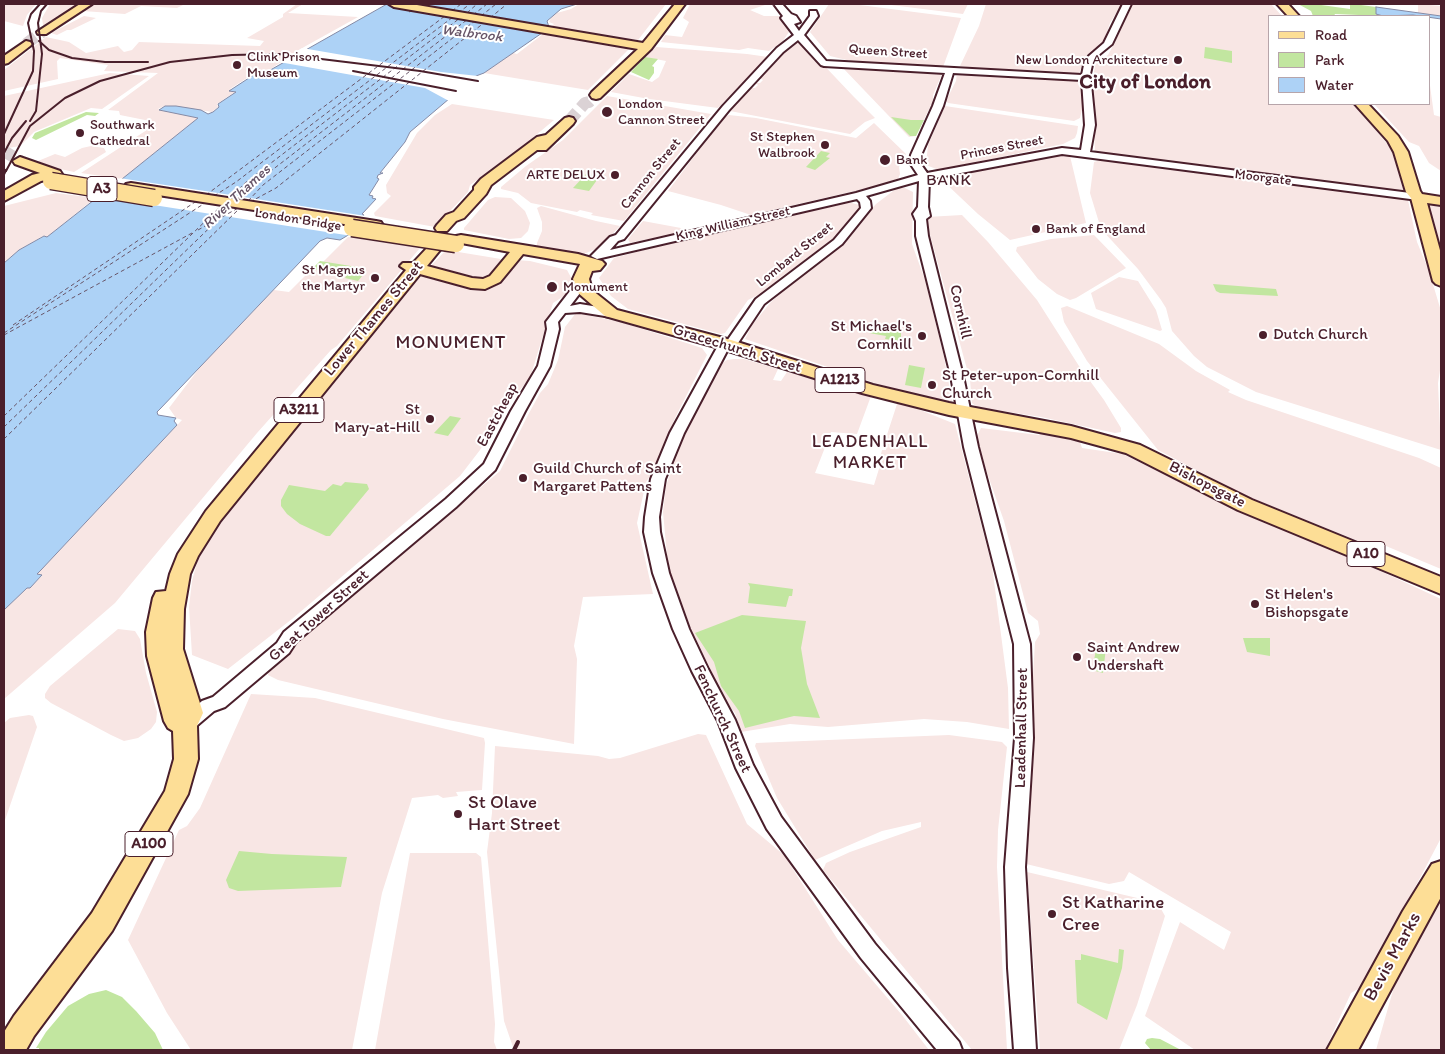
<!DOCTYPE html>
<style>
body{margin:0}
#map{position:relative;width:1445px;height:1054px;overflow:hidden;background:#fff;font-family:Itim,sans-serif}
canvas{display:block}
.frame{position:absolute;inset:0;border:5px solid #4a1f2b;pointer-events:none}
.legend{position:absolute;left:1268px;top:15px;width:162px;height:90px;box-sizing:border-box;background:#fff;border:1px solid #b7a5aa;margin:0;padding:6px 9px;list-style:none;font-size:15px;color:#4a1f2b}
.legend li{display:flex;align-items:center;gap:10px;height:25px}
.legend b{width:25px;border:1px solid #b7a5aa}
</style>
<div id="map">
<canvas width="1445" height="1054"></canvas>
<div class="frame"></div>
<ul class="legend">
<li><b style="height:6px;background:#fdde96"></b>Road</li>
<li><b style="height:14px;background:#c2e6a0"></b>Park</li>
<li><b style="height:14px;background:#add2f6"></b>Water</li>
</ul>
</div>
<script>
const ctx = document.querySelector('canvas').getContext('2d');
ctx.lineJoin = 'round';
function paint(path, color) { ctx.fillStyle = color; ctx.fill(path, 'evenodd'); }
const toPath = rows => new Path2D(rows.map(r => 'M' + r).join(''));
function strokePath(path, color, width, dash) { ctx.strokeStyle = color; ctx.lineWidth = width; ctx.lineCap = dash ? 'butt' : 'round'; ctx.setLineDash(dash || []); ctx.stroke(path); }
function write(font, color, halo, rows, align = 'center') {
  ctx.font = font + ' Itim,sans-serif'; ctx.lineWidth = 4; ctx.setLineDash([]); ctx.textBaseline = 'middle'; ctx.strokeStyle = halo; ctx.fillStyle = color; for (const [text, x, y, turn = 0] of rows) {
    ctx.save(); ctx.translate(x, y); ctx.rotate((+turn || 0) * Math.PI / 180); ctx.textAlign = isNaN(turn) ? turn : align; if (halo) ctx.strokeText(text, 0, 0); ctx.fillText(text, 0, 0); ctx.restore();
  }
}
paint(toPath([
 [4,4,36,4,27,15,23,26,4,21],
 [50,4,83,4,48,26,43,25,42,18],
 [95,4,185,4,177,8,141,6,125,14,83,11],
 [297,4,303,4,288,13,358,17,304,47,266,72,258,75,253,74,230,89,236,91,217,104,218,107,212,112,173,106,164,106,158,109,198,118,122,179,81,173,156,124,155,122,120,115,119,111,108,110,158,73,104,71,108,65,60,58,57,61,58,79,4,91,4,70,46,37,69,42,86,53,118,46,124,52,132,50,139,42,260,46,264,41,247,38,283,17,283,14],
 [579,4,666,4,638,40,601,36,551,27,554,24,549,22,551,18,557,13,571,9],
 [690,4,768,4,750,10,764,16,779,16,789,27,789,32,782,42,769,51,748,48,739,50,661,42,665,35,682,37,689,22,683,18],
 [829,4,852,4,961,18,943,67,851,61,830,56,810,32],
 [883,4,968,4,963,14],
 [986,4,1122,4,1110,23,1104,41,1085,57,1079,74,1071,76,988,70,960,66,979,26],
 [1130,4,1271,4,1282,16,1269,16,1269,104,1354,104,1388,145,1395,157,1405,192,1095,152,1092,83,1096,61,1108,55,1115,42],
 [1418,4,1441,6,1441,16,1418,13],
 [84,16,96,18,71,30,67,30,57,35,51,33],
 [543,34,625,46,629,49,588,90,484,73,513,53,517,54],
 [799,39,854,97,875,118,865,122,850,134,730,111,750,88,755,88,758,85,755,83,760,83,763,80,759,78,783,51],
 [656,47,747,54,768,57,718,108,649,99,611,92,629,74,652,82,659,77,666,61,645,57],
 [842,67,942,74,933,95,933,101,916,136,909,137],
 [957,72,1080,80,1082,81,1083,105,1080,118,1074,121,948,103,946,101,956,81],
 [110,73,149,76,102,109,91,108,34,132,20,146,8,148,4,146,4,96],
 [1429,78,1434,115,1441,117,1441,171,1429,163,1419,146,1409,142,1374,104,1429,104],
 [607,96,711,114,624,221,591,215,593,213,580,210,577,212,531,203,518,193,501,189,501,187,526,166,563,140],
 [452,104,554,120,504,162,470,185,468,192,435,227,375,216,374,213,391,196,387,193,386,185,417,133,435,115],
 [945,106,1078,126,1077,133,1075,138,1063,144,939,170,926,165,928,145],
 [729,115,756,118,856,138,874,123,906,154,899,167,900,174,898,179,889,183,751,215,721,205,668,191,724,117],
 [91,146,104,148,106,152,74,172,51,167,38,161,55,154,65,157,82,148],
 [1063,153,1070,156,1086,223,1010,240,978,214,941,179],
 [1101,160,1408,200,1417,242,1429,271,1441,311,1441,364,1438,383,1441,450,1256,392,1207,367,1194,356,1172,331,1166,308,1161,300,1138,269,1101,229,1090,193,1094,162],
 [897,188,905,188,913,192,912,244,925,280,944,357,952,401,950,402,920,396,878,384,745,339,752,325,771,302,800,275,839,246,876,204],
 [56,193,95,198,47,237,43,236,19,250,4,262,4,206],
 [495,197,511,198,525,211,530,223,528,231,521,238,509,239,464,230,464,228,488,200],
 [848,202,863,206,836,240,781,277,764,292,748,300,725,333,721,334,628,309,611,296,599,278,614,258,651,248,660,244],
 [1429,205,1441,207,1441,256,1427,208],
 [541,206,596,221,620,226,600,247,584,254,579,255,537,246,537,243,542,231,542,222,537,208],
 [962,215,988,242,1037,300,1079,366,1104,400,1121,428,1121,432,1115,433,1041,417,977,407,972,403,970,380,927,224,927,217],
 [643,221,681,228,682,230,678,233,630,243,628,239],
 [1094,235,1126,268,1076,298,1070,300,1057,294,1038,279,1016,251,1017,247,1051,239],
 [348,237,420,248,337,346,331,350,257,433,115,603,4,699,4,610,27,588,30,588,42,576,37,575,41,570,182,420,176,418,169,408,204,362,274,290,289,292,306,275,316,269],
 [446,250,501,259,530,261,567,270,574,283,564,296,553,303,530,378,507,405,480,450,460,476,292,619,228,669,192,655,189,607,192,581,201,548,216,521,405,293],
 [1119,277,1138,281,1156,310,1162,330,1160,331,1096,309,1091,293],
 [1067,306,1159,344,1196,371,1230,390,1228,392,1246,400,1419,458,1441,468,1441,569,1374,541,1371,546,1248,497,1158,450,1087,361,1064,322,1061,308],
 [576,313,621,322,702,348,707,355,676,416,652,473,646,482,637,523,653,594,583,597,574,646,577,659,574,744,443,719,278,680,268,675,269,666,500,471,528,415,540,393,548,384,558,360,565,327],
 [734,359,744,359,778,369,773,380,781,381,787,372,871,396,857,434,831,432,815,473,874,485,882,459,880,458,882,450,886,450,887,445,884,444,898,401,955,424,992,566,1008,688,1009,729,967,722,924,719,828,727,790,724,741,732,735,713,711,684,678,617,667,555,663,512,666,486,684,433,721,364,727,360],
 [981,428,1039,435,1041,433,1080,442,1082,448,1123,454,1246,515,1348,556,1441,599,1441,838,1363,986,1351,993,1325,1050,1195,1050,1145,1016,1180,922,1224,950,1231,932,1129,872,1124,881,1109,884,1022,863,1035,642,1040,634,1038,621,1028,613,1004,521,985,467,977,436],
 [118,629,135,631,140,639,146,673,157,712,156,722,151,729,138,738,124,741,111,735,51,703,45,698,45,694,50,686],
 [251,694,315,698,484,738,485,743,482,790,456,792,458,796,443,798,438,795,412,798,382,893,352,1050,191,1050,167,1013,128,940,179,830,187,826,200,808],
 [29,715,33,716,37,727,4,823,4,723,10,718],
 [698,734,706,735,747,824,784,855,838,940,902,1015,929,1050,514,1050,504,1021,487,852,492,813,495,746,598,756,609,759,620,758],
 [949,735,1002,742,1007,747,998,830,997,867,1007,1050,972,1050,823,870,826,863,850,852,921,827,921,822,882,831,815,860,777,798,755,746,756,743],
 [410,853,476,853,481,857,495,1024,494,1042,497,1050,375,1050],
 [1027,872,1150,901,1160,907,1165,916,1137,1005,1119,1050,1040,1050],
 [1441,902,1441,1050,1376,1050,1396,980]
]), '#f8e6e4');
paint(toPath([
 [1298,4,1314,4,1350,9,1350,4,1361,5,1376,7,1376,14,1383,16,1335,14,1334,16,1313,16,1311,11],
 [1205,47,1232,51,1232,63,1204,58],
 [645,57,658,59,652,66,654,67,654,73,649,80,631,72],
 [86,112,99,113,95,116,87,115,36,140,32,138,35,133],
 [891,117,911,120,924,120,916,136,910,136],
 [821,151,830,153,826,157,830,158,815,170,806,167],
 [586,174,593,175,593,179,597,180,589,191,573,188],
 [320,261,357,267,351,273,363,275,358,281,345,278,347,275,312,269],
 [1213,284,1276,289,1278,296,1220,293,1216,291],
 [878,326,901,329,901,341,885,339,886,336,869,333],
 [909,365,925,368,921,388,905,385],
 [450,416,461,418,448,436,434,433],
 [345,482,367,484,369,489,330,536,326,536,300,524,287,514,281,506,281,500,289,485,325,491,333,484,341,486],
 [748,583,793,589,792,596,789,596,786,607,748,603,750,587],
 [742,615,806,621,801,648,807,684,820,718,794,716,745,728,739,711,721,686,714,662,695,633],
 [1243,638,1270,638,1270,656,1247,652],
 [1097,645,1106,648,1103,673,1092,670],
 [239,851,272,854,347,857,341,887,238,891,229,888,226,880],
 [1119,949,1124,950,1122,968,1107,1020,1077,1003,1075,960,1081,960,1081,954,1118,963],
 [106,990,122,997,136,1011,155,1033,163,1050,39,1050,39,1048,36,1048,46,1032,68,1006,89,994],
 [1152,1038,1160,1039,1181,1050,1151,1050,1145,1043,1147,1039]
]), '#c2e6a0');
const water = toPath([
 [387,4,421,4,409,12,422,4,577,4,561,9,547,21,549,27,542,33,484,73,476,76,410,132,405,142,380,173,383,173,378,175,377,178,379,179,369,195,373,196,372,198,376,199,362,214,364,215,350,234,340,240,327,238,320,241,160,409,157,412,158,415,176,418,174,421,177,425,41,570,37,574,42,575,30,588,27,588,4,610,4,263,19,250,44,236,47,237,99,196,129,181,122,179,198,118,159,110,165,106,176,106,201,110,208,114,213,112,219,107,218,104,236,92,229,91,255,74,265,73,387,4],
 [1376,7,1441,16,1441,19,1413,15,1383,16,1376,14,1376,7]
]);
paint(water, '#add2f6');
strokePath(water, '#858aa5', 1);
paint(toPath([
 [302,48,441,72,478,76,449,101,425,88,279,62],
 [119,178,205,191,366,216,350,231,352,236,96,196,106,195,123,181]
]), '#fff');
strokePath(toPath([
 [452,11,461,4],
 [458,13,470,4],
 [467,13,477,4],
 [473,15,487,4],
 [481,16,496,4],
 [490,18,507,4],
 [206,195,445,16],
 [214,196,236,182,453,17],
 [229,199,245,183,460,18],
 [238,200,254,184,468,19],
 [248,201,263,185,476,20],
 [250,202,276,188,485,22],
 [222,217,240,207],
 [198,230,216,220],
 [13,325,198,200],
 [4,333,205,203],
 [4,335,192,233],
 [4,416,222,205],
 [4,427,231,207],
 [4,439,241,207]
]), '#685568', 1, [4, 3]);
strokePath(toPath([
 [26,44,42,32],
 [569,121,585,103,589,102,596,95],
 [4,151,20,161]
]), '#dbd2d5', 12, [12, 5.5]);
strokePath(toPath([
 [424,249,442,228]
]), '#dbd2d5', 16, [16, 8]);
const minor = toPath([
 [774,4,782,4,791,14,796,16,800,22,794,24,799,31,810,16,810,11,816,11,818,16,804,35,826,61,1082,75,1084,65,1089,56,1104,43,1123,4,1131,4,1112,44,1096,57,1092,65,1090,74,1095,125,1090,152,1418,194,1423,197,1418,200,1062,154,929,179,928,207,930,216,926,219,928,236,963,376,978,447,1030,644,1033,738,1025,867,1036,1050,1014,1050,1008,968,1005,867,1015,738,1014,644,964,447,951,376,916,236,916,221,913,214,918,207,919,181,866,196,870,201,871,208,842,244,764,304,734,349,728,349,684,433,665,479,659,517,660,532,669,573,689,629,708,669,735,720,753,765,781,817,875,944,959,1042,962,1050,937,1050,861,958,767,829,736,768,718,721,692,671,673,629,653,573,644,532,645,517,651,479,670,433,719,344,721,341,727,341,756,299,834,240,861,208,860,202,857,199,597,259,591,256,610,237,616,235,723,106,777,48,794,35,781,18,783,16,774,4],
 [798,40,821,65,824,66,945,73,933,106,911,155,910,163,918,175,856,193,610,250,618,241,624,239,729,110,783,52,798,40],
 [953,73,1082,80,1085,125,1081,150,1062,148,927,173,920,163,921,155,943,106,953,73],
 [581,280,587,284,570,306,580,304,611,309,617,313,611,317,580,312,565,313,558,322,559,329,550,366,525,411,495,470,456,507,296,642,289,653,225,707,214,711,194,728,188,730,182,728,179,723,182,718,202,701,213,697,277,643,284,632,446,499,484,464,511,411,538,366,547,329,546,322,577,282,581,280]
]);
const major = toPath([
 [80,4,92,4,46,34,38,34,37,32,80,4],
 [389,4,411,4,643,43,675,4,685,4,651,49,600,98,596,99,592,98,590,95,592,92,638,49,394,7,389,4],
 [1277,4,1288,4,1299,16,1288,16,1277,4],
 [26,41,30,42,32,44,30,46,8,63,4,64,4,56,26,41],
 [1355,104,1368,104,1398,136,1408,152,1420,191,1422,194,1441,197,1441,205,1427,203,1441,254,1441,286,1436,284,1433,281,1411,198,1406,192,1394,152,1388,141,1355,104],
 [569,117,573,118,575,121,573,124,546,150,537,150,491,185,486,194,464,218,456,221,447,231,437,231,435,228,437,225,446,215,454,212,474,190,474,187,481,179,537,137,546,135,565,118,569,117],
 [20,157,60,171,62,174,60,177,41,181,4,201,4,191,32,175,40,173,15,164,13,161,20,157],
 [131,183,376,221,381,222,383,225,381,228,376,229,126,190,124,187,126,184,131,183],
 [461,235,578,254,602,261,605,264,600,270,592,271,589,279,592,290,617,310,731,340,873,385,949,403,1071,426,1140,445,1252,500,1441,577,1441,594,1238,510,1126,453,1071,438,949,415,862,393,719,348,605,316,577,292,573,279,580,264,523,254,500,282,485,289,471,288,420,274,220,521,198,556,190,574,184,609,183,649,203,713,197,726,198,759,188,794,112,931,34,1036,26,1050,4,1050,4,1032,14,1016,92,913,165,791,174,759,173,731,168,728,164,721,147,656,146,632,153,598,156,592,166,591,170,574,178,554,206,511,406,270,400,266,403,263,413,263,428,247,433,246,438,247,440,250,427,266,472,278,483,279,490,276,510,252,456,242,454,239,456,236,461,235],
 [1441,861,1441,897,1358,1050,1327,1050,1403,911,1432,864,1441,861]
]);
strokePath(minor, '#4a1f2b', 4);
strokePath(major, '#4a1f2b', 4);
paint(minor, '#fff');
paint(major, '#fdde96');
strokePath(toPath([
 [39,41,49,50,72,58,105,62,148,62],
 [353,71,456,91],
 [30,121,36,111,42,54,38,23,41,11,47,4],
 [4,134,33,71,34,51,28,23,31,14,40,4],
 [4,153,12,138,26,121],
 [6,171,30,126,65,98,100,81,170,62,232,55,280,54,420,71,478,81]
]), '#4a1f2b', 2);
strokePath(toPath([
 [4,174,6,170]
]), '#4a1f2b', 2.5);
strokePath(toPath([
 [514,1050,518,1042]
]), '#4a1f2b', 4);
const majorBridge = toPath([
 [51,181,154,198],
 [352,228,456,244]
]);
strokePath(majorBridge, '#4a1f2b', 19, []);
strokePath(majorBridge, '#fdde96', 16);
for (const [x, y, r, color] of [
 [1178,60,5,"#4a1f2b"],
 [237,65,5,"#4a1f2b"],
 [607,112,6,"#4a1f2b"],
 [80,133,5,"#4a1f2b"],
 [825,145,5,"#4a1f2b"],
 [885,160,6,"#4a1f2b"],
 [615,175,5,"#4a1f2b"],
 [1036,229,5,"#4a1f2b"],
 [375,278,5,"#4a1f2b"],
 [552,287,6,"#4a1f2b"],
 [1263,335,5,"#4a1f2b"],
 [922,336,5,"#4a1f2b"],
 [932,385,5,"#4a1f2b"],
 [430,419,5,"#4a1f2b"],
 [523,478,5,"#4a1f2b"],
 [1255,604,5,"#4a1f2b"],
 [1077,657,5,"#4a1f2b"],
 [458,814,5,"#4a1f2b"],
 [1052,914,5,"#4a1f2b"]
]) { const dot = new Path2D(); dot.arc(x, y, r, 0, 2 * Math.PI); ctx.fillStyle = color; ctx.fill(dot); strokePath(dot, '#fff', 2); }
write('14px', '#4a1f2b', '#fff', [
 ["Queen Street",888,52,4],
 ["Princes Street",1002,148,-11],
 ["Cannon Street",651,174,-51],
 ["Moorgate",1263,178,7],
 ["London Bridge",298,220,9],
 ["King William Street",733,224,-13],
 ["Lombard Street",795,255,-39]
]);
write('14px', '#4a1f2b', '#fff', [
 ["Clink Prison",247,57],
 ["Museum",247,73],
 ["New London Architecture",1168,60,"right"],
 ["London",618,104],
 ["Cannon Street",618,120],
 ["Southwark",90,125],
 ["Cathedral",90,141],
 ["St Stephen",815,137,"right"],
 ["Walbrook",815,153,"right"],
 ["Bank",896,160],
 ["ARTE DELUX",605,175,"right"],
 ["Bank of England",1046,229],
 ["St Magnus",365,270,"right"],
 ["the Martyr",365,286,"right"],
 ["Monument",563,287]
], 'left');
write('italic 15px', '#685568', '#fff', [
 ["Walbrook",472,34,7],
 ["River Thames",237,197,-43]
]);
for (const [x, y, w] of [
 [102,189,30],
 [840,380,50],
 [299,410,50],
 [1366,554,38],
 [149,844,48]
]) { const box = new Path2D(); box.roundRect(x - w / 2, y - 12.5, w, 25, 4); ctx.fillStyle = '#fff'; ctx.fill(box); strokePath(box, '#4a1f2b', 1); }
write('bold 15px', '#4a1f2b', null, [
 ["A3",102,189],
 ["A1213",840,380],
 ["A3211",299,410],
 ["A10",1366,554],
 ["A100",149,844]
]);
ctx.letterSpacing = '1px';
write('16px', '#4a1f2b', '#fff', [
 ["BANK",949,181]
]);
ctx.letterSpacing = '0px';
write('16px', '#4a1f2b', '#fff', [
 ["Cornhill",960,312,77],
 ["Lower Thames Street",374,319,-50],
 ["Gracechurch Street",737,349,17],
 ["Eastcheap",498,415,-62],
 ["Bishopsgate",1207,485,27],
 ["Great Tower Street",319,616,-42],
 ["Fenchurch Street",722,719,65],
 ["Leadenhall Street",1022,728,-89]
]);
write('16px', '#4a1f2b', '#fff', [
 ["St Michael's",912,327,"right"],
 ["Cornhill",912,345,"right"],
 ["Dutch Church",1273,335],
 ["St Peter-upon-Cornhill",942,376],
 ["Church",942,394],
 ["St",420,410,"right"],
 ["Mary-at-Hill",420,428,"right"],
 ["Guild Church of Saint",533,469],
 ["Margaret Pattens",533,487],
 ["St Helen's",1265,595],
 ["Bishopsgate",1265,613],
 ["Saint Andrew",1087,648],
 ["Undershaft",1087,666]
], 'left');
ctx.letterSpacing = '1px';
write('18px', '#4a1f2b', '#fff', [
 ["LEADENHALL",870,442],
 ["MARKET",870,463]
]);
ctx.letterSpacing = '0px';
ctx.letterSpacing = '1px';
write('19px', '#4a1f2b', '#fff', [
 ["MONUMENT",451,343]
]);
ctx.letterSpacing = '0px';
write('19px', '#4a1f2b', '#fff', [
 ["St Olave",468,803],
 ["Hart Street",468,825],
 ["St Katharine",1062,903],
 ["Cree",1062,925]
], 'left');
write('19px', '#4a1f2b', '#fff', [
 ["Bevis Marks",1393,957,-61]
]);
write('bold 21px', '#4a1f2b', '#fff', [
 ["City of London",1145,83]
]);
</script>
